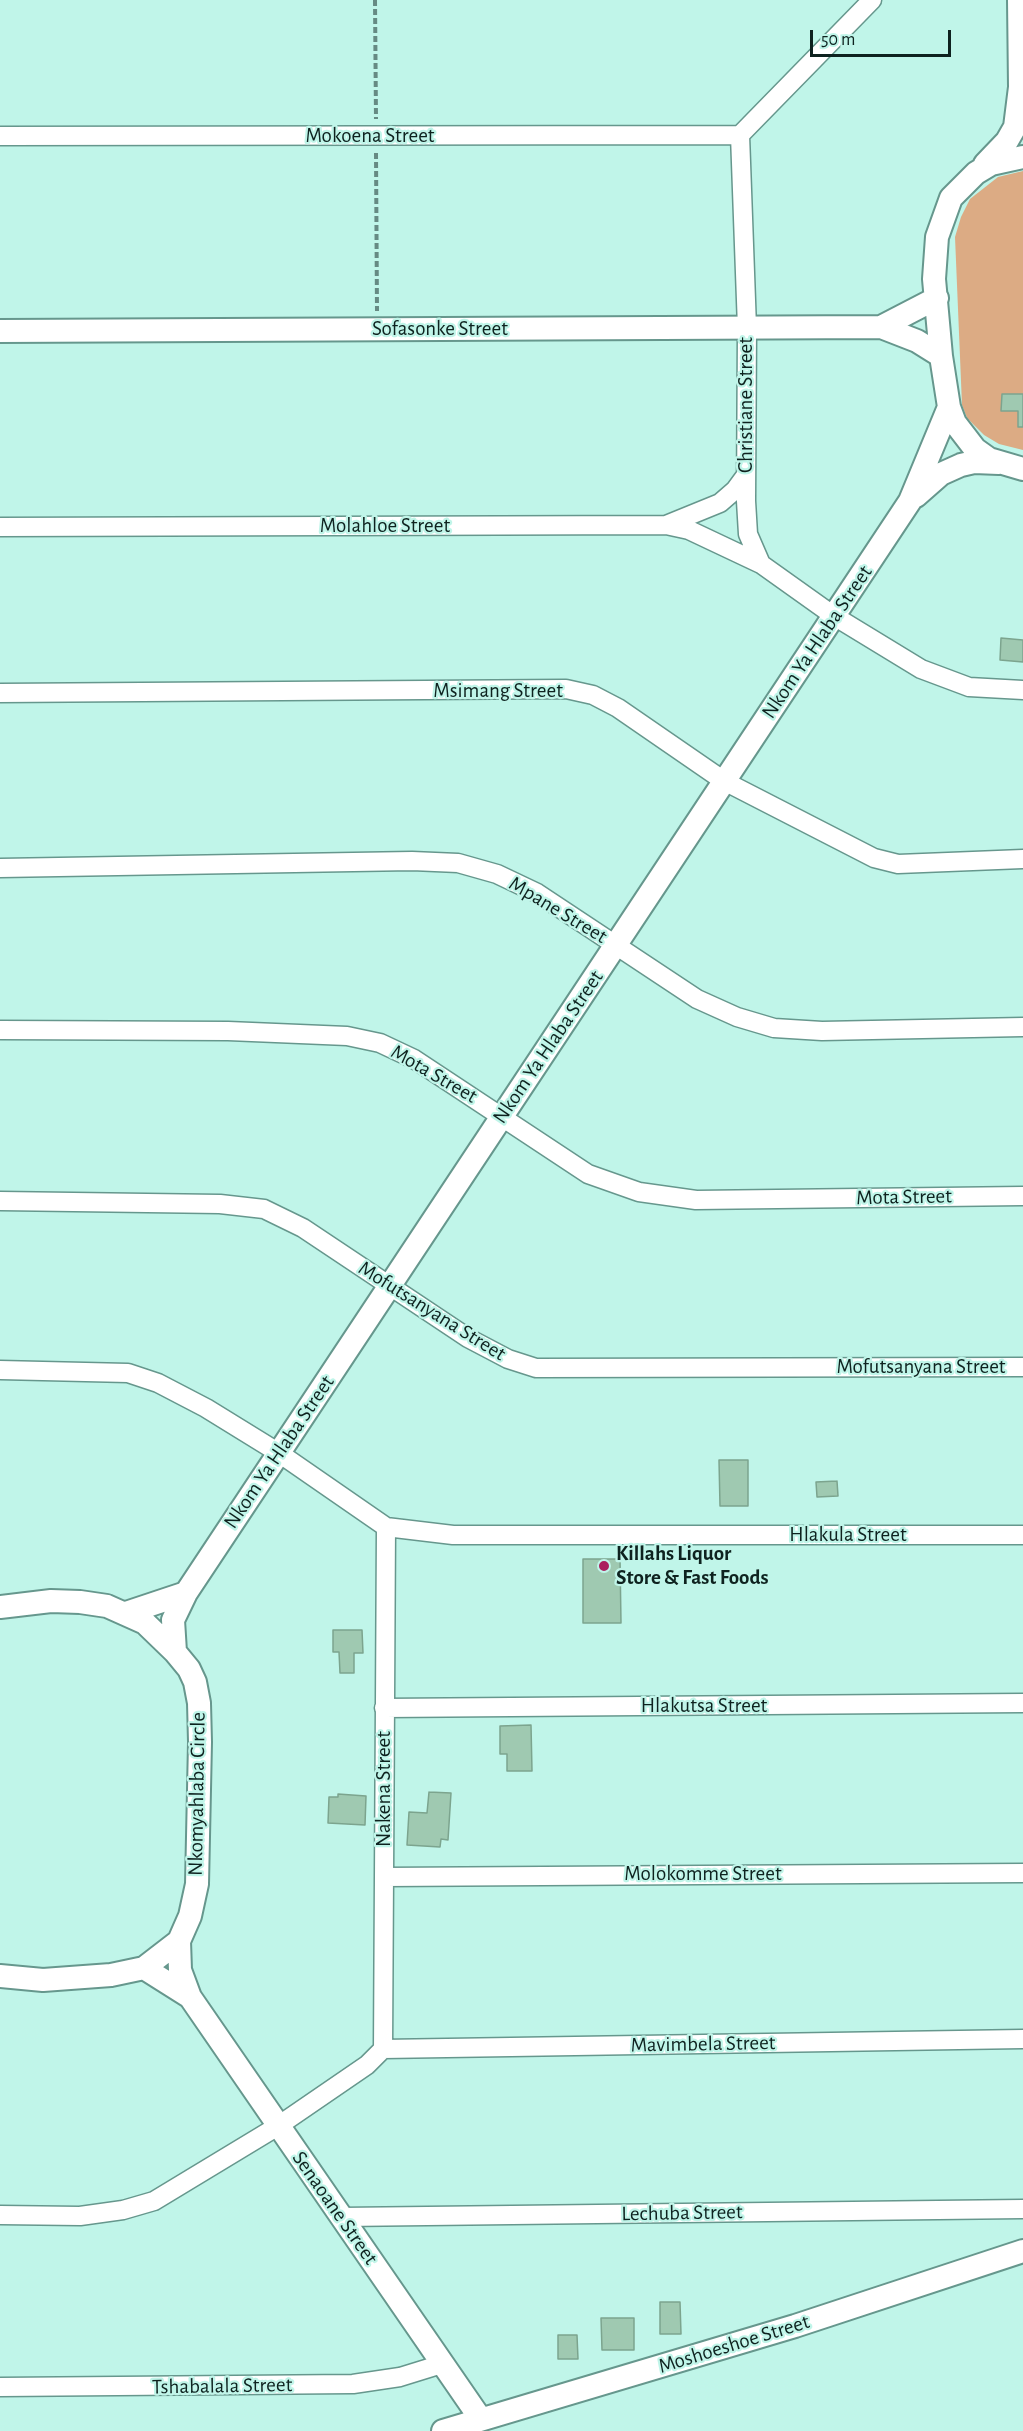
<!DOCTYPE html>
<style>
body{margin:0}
#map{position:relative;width:1023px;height:2431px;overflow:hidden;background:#c0f5e9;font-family:"Alegreya Sans",sans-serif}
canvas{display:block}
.scale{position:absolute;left:810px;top:30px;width:141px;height:27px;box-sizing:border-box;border:3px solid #0e221f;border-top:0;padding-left:8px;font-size:18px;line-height:21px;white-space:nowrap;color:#0e221f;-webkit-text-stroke:4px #c0f5e9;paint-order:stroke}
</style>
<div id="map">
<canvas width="1023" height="2431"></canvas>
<div class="scale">50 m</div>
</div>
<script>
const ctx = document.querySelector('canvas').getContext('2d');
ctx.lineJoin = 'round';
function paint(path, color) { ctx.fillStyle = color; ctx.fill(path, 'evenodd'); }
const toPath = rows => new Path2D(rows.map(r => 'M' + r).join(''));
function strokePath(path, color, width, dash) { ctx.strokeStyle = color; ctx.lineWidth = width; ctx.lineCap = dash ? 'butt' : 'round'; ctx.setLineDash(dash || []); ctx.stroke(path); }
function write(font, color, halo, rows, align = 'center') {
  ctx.font = font + ' "Alegreya Sans",sans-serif'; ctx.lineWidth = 4.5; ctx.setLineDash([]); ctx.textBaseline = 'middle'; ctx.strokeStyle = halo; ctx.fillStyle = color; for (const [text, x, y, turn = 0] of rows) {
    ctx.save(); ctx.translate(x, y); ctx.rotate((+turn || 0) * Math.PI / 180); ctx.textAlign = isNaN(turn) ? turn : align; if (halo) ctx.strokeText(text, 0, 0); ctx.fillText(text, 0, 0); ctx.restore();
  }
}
paint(toPath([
 [1023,171,1023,450,999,444,984,435,967,418,962,405,955,237,961,217,970,199,998,177]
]), '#dcab84');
const building = toPath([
 [1002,394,1023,394,1023,427,1018,427,1018,411,1001,411,1002,394],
 [1001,638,1023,640,1023,662,1000,660,1001,638],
 [719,1460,748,1460,748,1506,720,1506,719,1460],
 [837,1481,838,1496,817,1497,816,1482,837,1481],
 [583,1559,620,1559,621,1623,583,1623,583,1559],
 [333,1630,362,1630,363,1653,354,1653,354,1673,340,1673,339,1652,333,1652,333,1630],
 [531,1725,532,1771,507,1771,507,1754,500,1754,500,1726,531,1725],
 [429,1792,451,1793,448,1840,441,1839,440,1847,407,1845,409,1812,427,1813,429,1792],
 [338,1794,366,1796,365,1825,328,1823,329,1797,338,1797,338,1794],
 [660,2302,680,2302,681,2334,660,2334,660,2302],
 [601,2318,634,2318,634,2350,602,2350,601,2318],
 [558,2335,577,2335,578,2359,558,2359,558,2335]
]);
paint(building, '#9fc9b1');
strokePath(building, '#7ca48e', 1.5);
const minor = toPath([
 [872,0,740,135,747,328,746,501,748,534,761,564,834,616,921,669,969,687,1023,690],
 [0,136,740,135],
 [666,525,720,503,735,490,746,475],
 [0,527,666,525,689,530,761,564],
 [0,693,566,689,593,695,618,708,724,781,874,858,898,864,1023,859],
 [0,868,412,861,458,863,497,874,537,893,697,999,737,1017,774,1028,822,1031,1023,1027],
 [0,1030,228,1031,347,1036,380,1043,414,1059,588,1174,639,1192,696,1200,1023,1196],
 [0,1201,220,1204,264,1209,303,1228,468,1338,508,1359,536,1368,1023,1367],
 [0,1370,128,1373,158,1383,206,1408,279,1453,386,1527,453,1535,1023,1535],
 [384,1708,1023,1703],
 [384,1877,1023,1873],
 [383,2049,1023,2039],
 [0,2215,80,2216,123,2210,154,2201,278,2126,367,2065,383,2049,386,1527],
 [342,2217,1023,2209],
 [0,2387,353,2384,400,2377,442,2364]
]);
const tertiary = toPath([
 [1023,157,991,164,976,173,951,198,937,237,934,279,941,356,949,407,955,423,975,449,989,459,1023,469],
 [985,164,1007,141,1015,127,1020,87,1019,0],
 [881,327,937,298],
 [0,331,881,327,917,341,941,356],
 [916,496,941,474,961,465,974,462,999,463],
 [0,1607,51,1601,80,1602,107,1606,145,1623,175,1652,189,1669,195,1682,199,1703,200,1742,197,1884,190,1916,179,1941,144,1968,111,1975,43,1980,0,1976],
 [126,1613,186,1593],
 [175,1652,173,1620,186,1593,910,501,949,407],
 [179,1941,180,1970,190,1997,480,2418],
 [144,1968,190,1997],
 [443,2431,795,2326,1023,2251]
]);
strokePath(minor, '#66978d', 21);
strokePath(tertiary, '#66978d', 26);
strokePath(toPath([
 [375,0,376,119],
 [376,153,377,311]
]), '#668a83', 4, [6, 3]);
strokePath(minor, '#fff', 18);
strokePath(tertiary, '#fff', 22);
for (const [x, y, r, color] of [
 [604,1566,6,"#ab1f5d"]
]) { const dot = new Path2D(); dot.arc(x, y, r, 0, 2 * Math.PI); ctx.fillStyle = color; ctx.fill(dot); strokePath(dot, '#c0f5e9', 2); }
write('21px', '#0e221f', '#c0f5e9', [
 ["Mokoena Street",370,136],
 ["Sofasonke Street",440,329],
 ["Christiane Street",746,405,-90],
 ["Molahloe Street",385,526],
 ["Nkom Ya Hlaba Street",817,642,-56],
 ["Msimang Street",498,691],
 ["Mpane Street",558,910,31],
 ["Nkom Ya Hlaba Street",548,1047,-56],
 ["Mota Street",434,1074,30],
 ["Mota Street",904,1197,-1],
 ["Mofutsanyana Street",432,1311,32],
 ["Mofutsanyana Street",921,1367],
 ["Nkom Ya Hlaba Street",279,1452,-56],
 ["Hlakula Street",848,1535],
 ["Hlakutsa Street",704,1706],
 ["Nakena Street",384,1789,-90],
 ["Nkomyahlaba Circle",197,1794,-89],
 ["Molokomme Street",703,1874],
 ["Mavimbela Street",703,2044,-1],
 ["Senaoane Street",335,2208,55],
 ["Lechuba Street",682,2213,-1],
 ["Moshoeshoe Street",734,2344,-17],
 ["Tshabalala Street",222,2386,-1]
]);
write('bold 21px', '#0e221f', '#c0f5e9', [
 ["Killahs Liquor",616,1554],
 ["Store & Fast Foods",616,1578]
], 'left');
</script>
